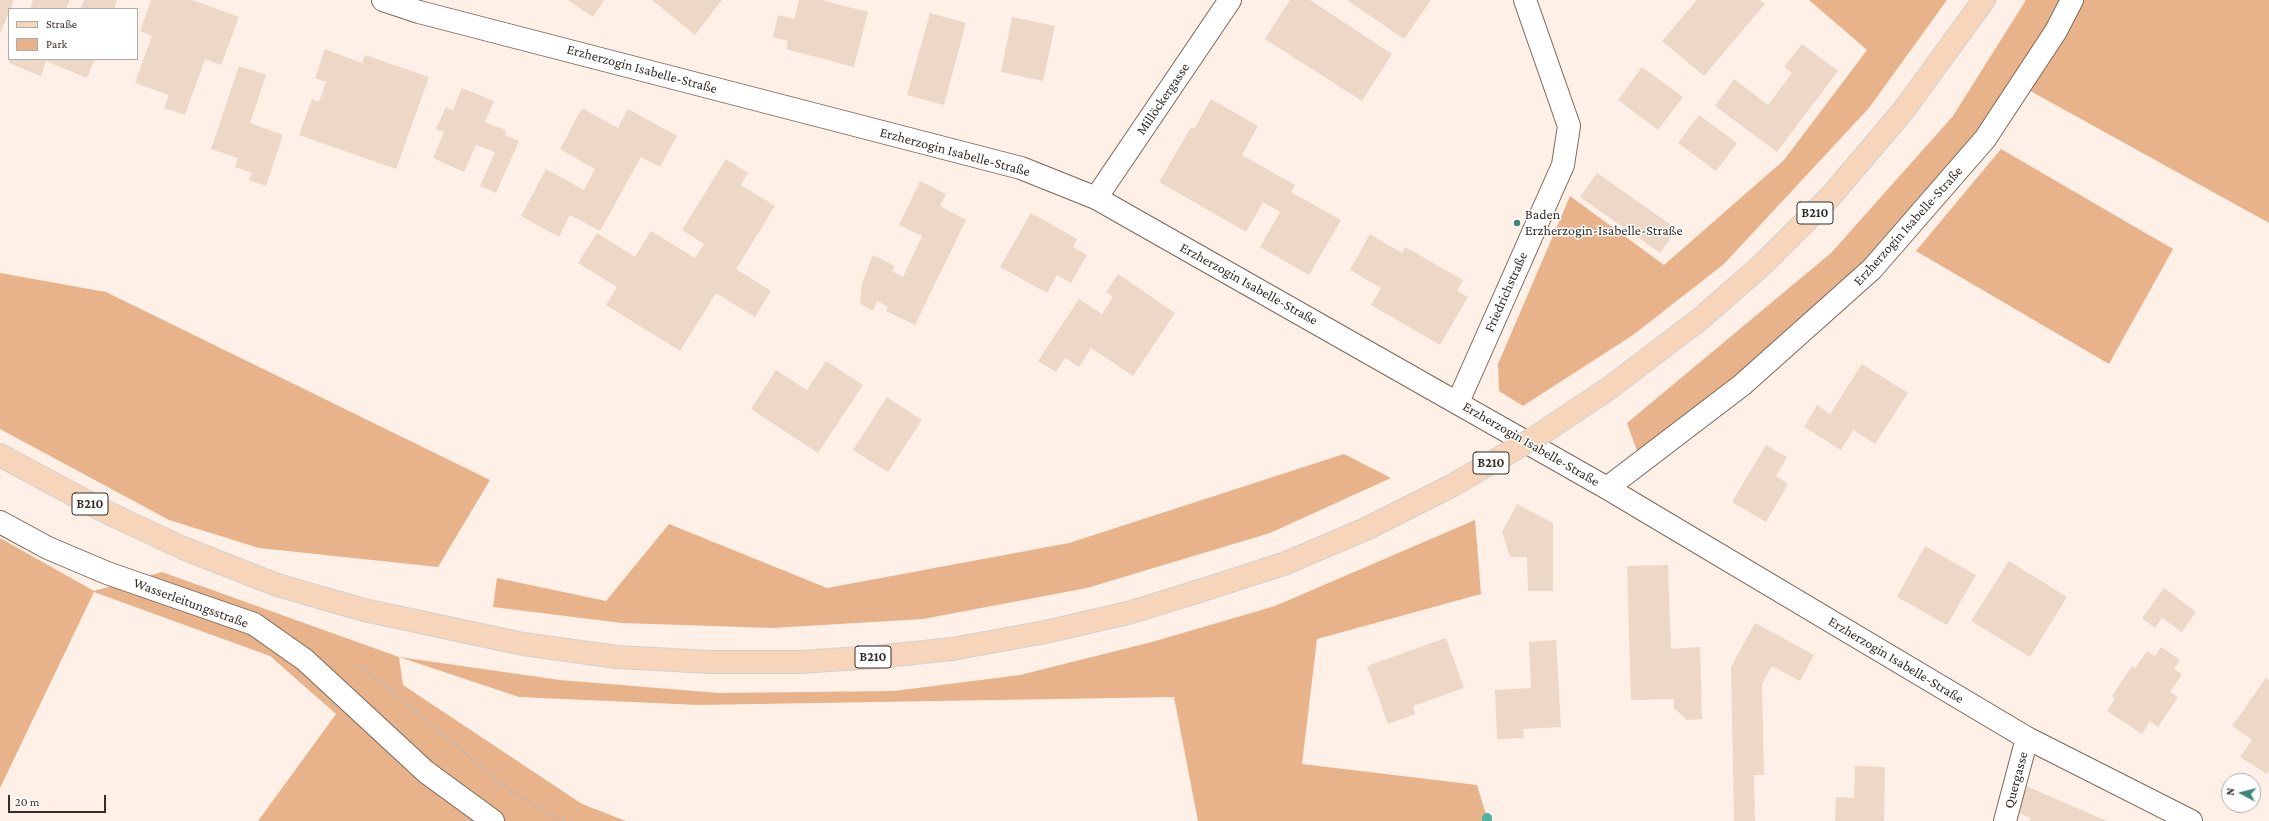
<!DOCTYPE html>
<meta charset="utf-8">
<style>
body{margin:0}
#map{position:relative;width:2269px;height:821px;overflow:hidden;background:#fef0e7;font-family:"Crimson Pro",serif}
canvas{display:block}
.legend{position:absolute;left:8px;top:8px;width:130px;height:52px;box-sizing:border-box;background:#fff;border:1px solid #aeaba8;margin:0;padding:5px 7px;list-style:none;font-size:12px;color:#352d26}
.legend li{display:flex;align-items:center;gap:8px;height:20px}
.legend b{width:20px;border:1px solid #aeaba8}
.north{position:absolute;left:2221px;top:773px;width:40px;height:40px;box-sizing:border-box;background:#fff;border:1px solid #aeaba8;border-radius:50%;rotate:277deg;font-size:11px;font-weight:700;line-height:16px;text-align:center;color:#352d26}
.north::after{content:'';display:block;margin:auto;width:14px;height:18px;background:#408377;clip-path:polygon(50% 0,100% 100%,50% 72%,0 100%)}
.scale{position:absolute;left:8px;top:795px;width:98px;height:18px;box-sizing:border-box;border:2px solid #352d26;border-top:0;padding-left:5px;font-size:12px;line-height:14px;white-space:nowrap;color:#352d26;-webkit-text-stroke:3px #fff;paint-order:stroke}
</style>
<div id="map">
<canvas width="2269" height="821"></canvas>
<ul class="legend">
<li><b style="height:5px;background:#f7d5bb"></b>Straße</li>
<li><b style="height:11px;background:#e8b38b"></b>Park</li>
</ul>
<div class="north">N</div>
<div class="scale">20 m</div>
</div>
<script>
const ctx = document.querySelector('canvas').getContext('2d');
ctx.lineJoin = 'round';
function paint(path, color) { ctx.fillStyle = color; ctx.fill(path, 'evenodd'); }
const toPath = rows => new Path2D(rows.map(r => 'M' + r).join(''));
function strokePath(path, color, width, dash) { ctx.strokeStyle = color; ctx.lineWidth = width; ctx.lineCap = dash ? 'butt' : 'round'; ctx.setLineDash(dash || []); ctx.stroke(path); }
function write(font, color, halo, rows, align = 'center') {
  ctx.font = font + ' "Crimson Pro",serif'; ctx.lineWidth = 3; ctx.setLineDash([]); ctx.textBaseline = 'middle'; ctx.strokeStyle = halo; ctx.fillStyle = color; for (const [text, x, y, turn = 0] of rows) {
    ctx.save(); ctx.translate(x, y); ctx.rotate((+turn || 0) * Math.PI / 180); ctx.textAlign = isNaN(turn) ? turn : align; if (halo) ctx.strokeText(text, 0, 0); ctx.fillText(text, 0, 0); ctx.restore();
  }
}
paint(toPath([
 [1809,0,1947,0,1869,108,1724,264,1633,335,1523,406,1499,391,1498,364,1570,196,1664,265,1784,160,1867,50],
 [2026,0,2269,0,2269,223,2016,83,1870,266,1738,384,1638,454,1627,423,1831,253,1953,116],
 [2001,149,2173,249,2109,364,1916,251],
 [0,273,106,292,490,480,438,567,259,548,169,520,0,429],
 [1344,454,1391,478,1270,533,1087,588,923,619,772,628,622,623,493,607,497,578,606,601,669,524,827,588,1069,543],
 [1475,520,1481,594,1317,639,1302,764,1477,785,1488,821,1198,821,1174,697,698,705,519,697,399,657,403,685,582,804,626,821,258,821,336,714,270,656,94,592,0,788,0,538,94,591,162,572,399,657,560,680,719,693,894,691,1020,675,1152,642,1275,606]
]), '#e8b38b');
strokePath(toPath([
 [1487,818,1487,821]
]), '#54b09f', 10);
paint(toPath([
 [0,0,14,0,0,34],
 [33,0,70,0,66,9,30,9],
 [84,0,117,0,114,9,80,9],
 [151,0,192,0,239,17,221,65,205,59,185,115,164,108,169,95,135,83,152,36,140,31],
 [568,0,604,0,593,17],
 [652,0,722,0,695,35],
 [799,0,821,0,868,12,854,67,786,49,788,41,773,37,778,15,794,19],
 [1290,0,1310,0,1392,54,1362,101,1265,39],
 [1347,0,1431,0,1404,39],
 [1697,0,1760,0,1765,4,1704,76,1662,41],
 [930,13,966,23,944,105,907,95],
 [1012,17,1055,26,1043,81,1001,72],
 [1802,44,1838,71,1777,152,1715,106,1734,79,1768,105,1792,73,1784,67],
 [325,49,362,63,365,55,429,77,396,169,299,135,312,99,319,102,326,82,315,78],
 [10,59,95,59,87,78,46,61,41,76,9,63],
 [239,66,266,75,250,123,283,135,266,186,249,180,252,173,235,167,238,158,211,149],
 [1642,67,1683,97,1658,130,1618,100],
 [462,88,494,101,485,122,506,130,505,135,519,141,496,193,480,186,495,152,476,145,464,172,433,158,444,132,436,129,446,107,453,110],
 [1211,99,1258,126,1242,155,1295,185,1291,192,1341,220,1309,275,1260,247,1280,212,1263,202,1246,232,1159,182,1191,127,1194,129],
 [582,108,618,128,628,109,677,136,660,167,641,157,600,231,570,215,559,237,521,216,546,169,584,190,595,169,560,149],
 [1699,115,1737,143,1716,171,1678,143],
 [726,159,748,173,741,185,775,206,736,269,771,291,755,317,716,293,680,351,606,305,617,287,578,263,597,233,635,257,651,231,695,258,704,244,682,230],
 [1597,173,1677,229,1660,253,1580,197],
 [920,181,946,194,940,206,966,220,915,325,886,311,888,307,877,301,873,311,860,304,862,283,873,255,895,266,892,271,903,277,922,236,899,225],
 [1031,213,1077,239,1073,247,1087,255,1071,283,1057,275,1047,293,1000,267],
 [1370,234,1402,253,1405,247,1463,280,1457,291,1468,297,1440,345,1371,305,1381,288,1350,270],
 [1118,274,1175,313,1133,376,1091,348,1079,367,1065,358,1056,372,1038,361,1079,299,1102,314,1113,297,1106,292],
 [826,361,863,385,818,453,751,409,776,370,807,390],
 [1862,364,1908,393,1875,444,1853,430,1841,450,1804,427,1817,405,1830,414],
 [887,397,922,420,888,472,853,450],
 [1766,445,1787,457,1776,476,1788,484,1766,522,1732,502],
 [1517,504,1553,523,1553,591,1528,591,1527,557,1510,557,1502,532],
 [1925,546,1976,575,1947,625,1897,597],
 [2009,561,2067,597,2030,657,1971,621],
 [1668,565,1671,649,1700,647,1702,719,1687,720,1674,708,1674,699,1631,700,1627,566],
 [2164,588,2196,612,2182,632,2162,618,2155,628,2142,618],
 [1755,623,1814,655,1800,681,1772,666,1762,684,1764,775,1754,775,1755,821,1734,821,1731,667],
 [1446,638,1464,688,1413,706,1415,714,1388,724,1367,666],
 [1556,640,1561,727,1523,729,1524,738,1497,739,1495,690,1531,688,1529,642],
 [2161,647,2180,660,2174,669,2182,674,2170,692,2178,697,2158,727,2150,721,2142,734,2107,711,2115,698,2112,696,2132,666,2135,668,2147,651,2155,656],
 [2266,678,2269,680,2269,770,2267,774,2240,757,2252,740,2232,726],
 [1855,766,1885,767,1884,821,1835,821,1836,797,1854,798],
 [2026,786,2107,821,2029,821,2031,818,2019,813]
]), '#edd7c7');
const minor = toPath([
 [383,0,419,12,1021,168,1096,198,1607,488,2027,738,2191,821],
 [1096,198,1230,0],
 [1458,402,1563,165,1569,126,1525,0],
 [1607,488,1742,385,1872,269,1985,139,2056,31,2072,0],
 [0,522,48,548,107,573,254,624,305,660,426,772,493,821],
 [2005,821,2027,738]
]);
const major = toPath([
 [1608,389,1699,320,1763,264,1830,197,1903,111,1984,0],
 [0,455,104,511,183,548,277,585,364,610,523,644,617,657,710,662,799,662,876,657,952,649,1045,632,1128,613,1206,589,1286,563,1368,528]
]);
strokePath(minor, '#7b685a', 24);
strokePath(major, '#d3d1cf', 24);
strokePath(toPath([
 [355,667,364,668,510,791,564,821]
]), '#c2b5ad', 2.5, [2, 2]);
strokePath(minor, '#fff', 22);
strokePath(major, '#f7d5bb', 22);
const majorBridge = toPath([
 [1368,528,1453,485,1539,435,1608,389]
]);
strokePath(majorBridge, '#d3d1cf', 24, []);
strokePath(majorBridge, '#f7d5bb', 22);
for (const [x, y, r, color] of [
 [1517,223,4,"#408377"]
]) { const dot = new Path2D(); dot.arc(x, y, r, 0, 2 * Math.PI); ctx.fillStyle = color; ctx.fill(dot); strokePath(dot, '#fff', 1.5); }
for (const [x, y, w] of [
 [1815,213,36],
 [1491,463,36],
 [90,504,36],
 [873,657,36]
]) { const box = new Path2D(); box.roundRect(x - w / 2, y - 11, w, 22, 3); ctx.fillStyle = '#fff'; ctx.fill(box); strokePath(box, '#352d26', 1); }
write('bold 13px', '#352d26', null, [
 ["B210",1815,213],
 ["B210",1491,463],
 ["B210",90,504],
 ["B210",873,657]
]);
write('14px', '#352d26', '#fff', [
 ["Erzherzogin Isabelle-Straße",642,69,15],
 ["Millöckergasse",1163,99,-56],
 ["Erzherzogin Isabelle-Straße",955,152,15],
 ["Erzherzogin Isabelle-Straße",1908,226,-48],
 ["Erzherzogin Isabelle-Straße",1249,284,29],
 ["Friedrichstraße",1506,292,-66],
 ["Erzherzogin Isabelle-Straße",1531,444,30],
 ["Wasserleitungsstraße",191,603,20],
 ["Erzherzogin Isabelle-Straße",1896,660,31],
 ["Quergasse",2016,780,-75]
]);
write('14px', '#352d26', '#fff', [
 ["Baden",1525,215],
 ["Erzherzogin-Isabelle-Straße",1525,231]
], 'left');
</script>
